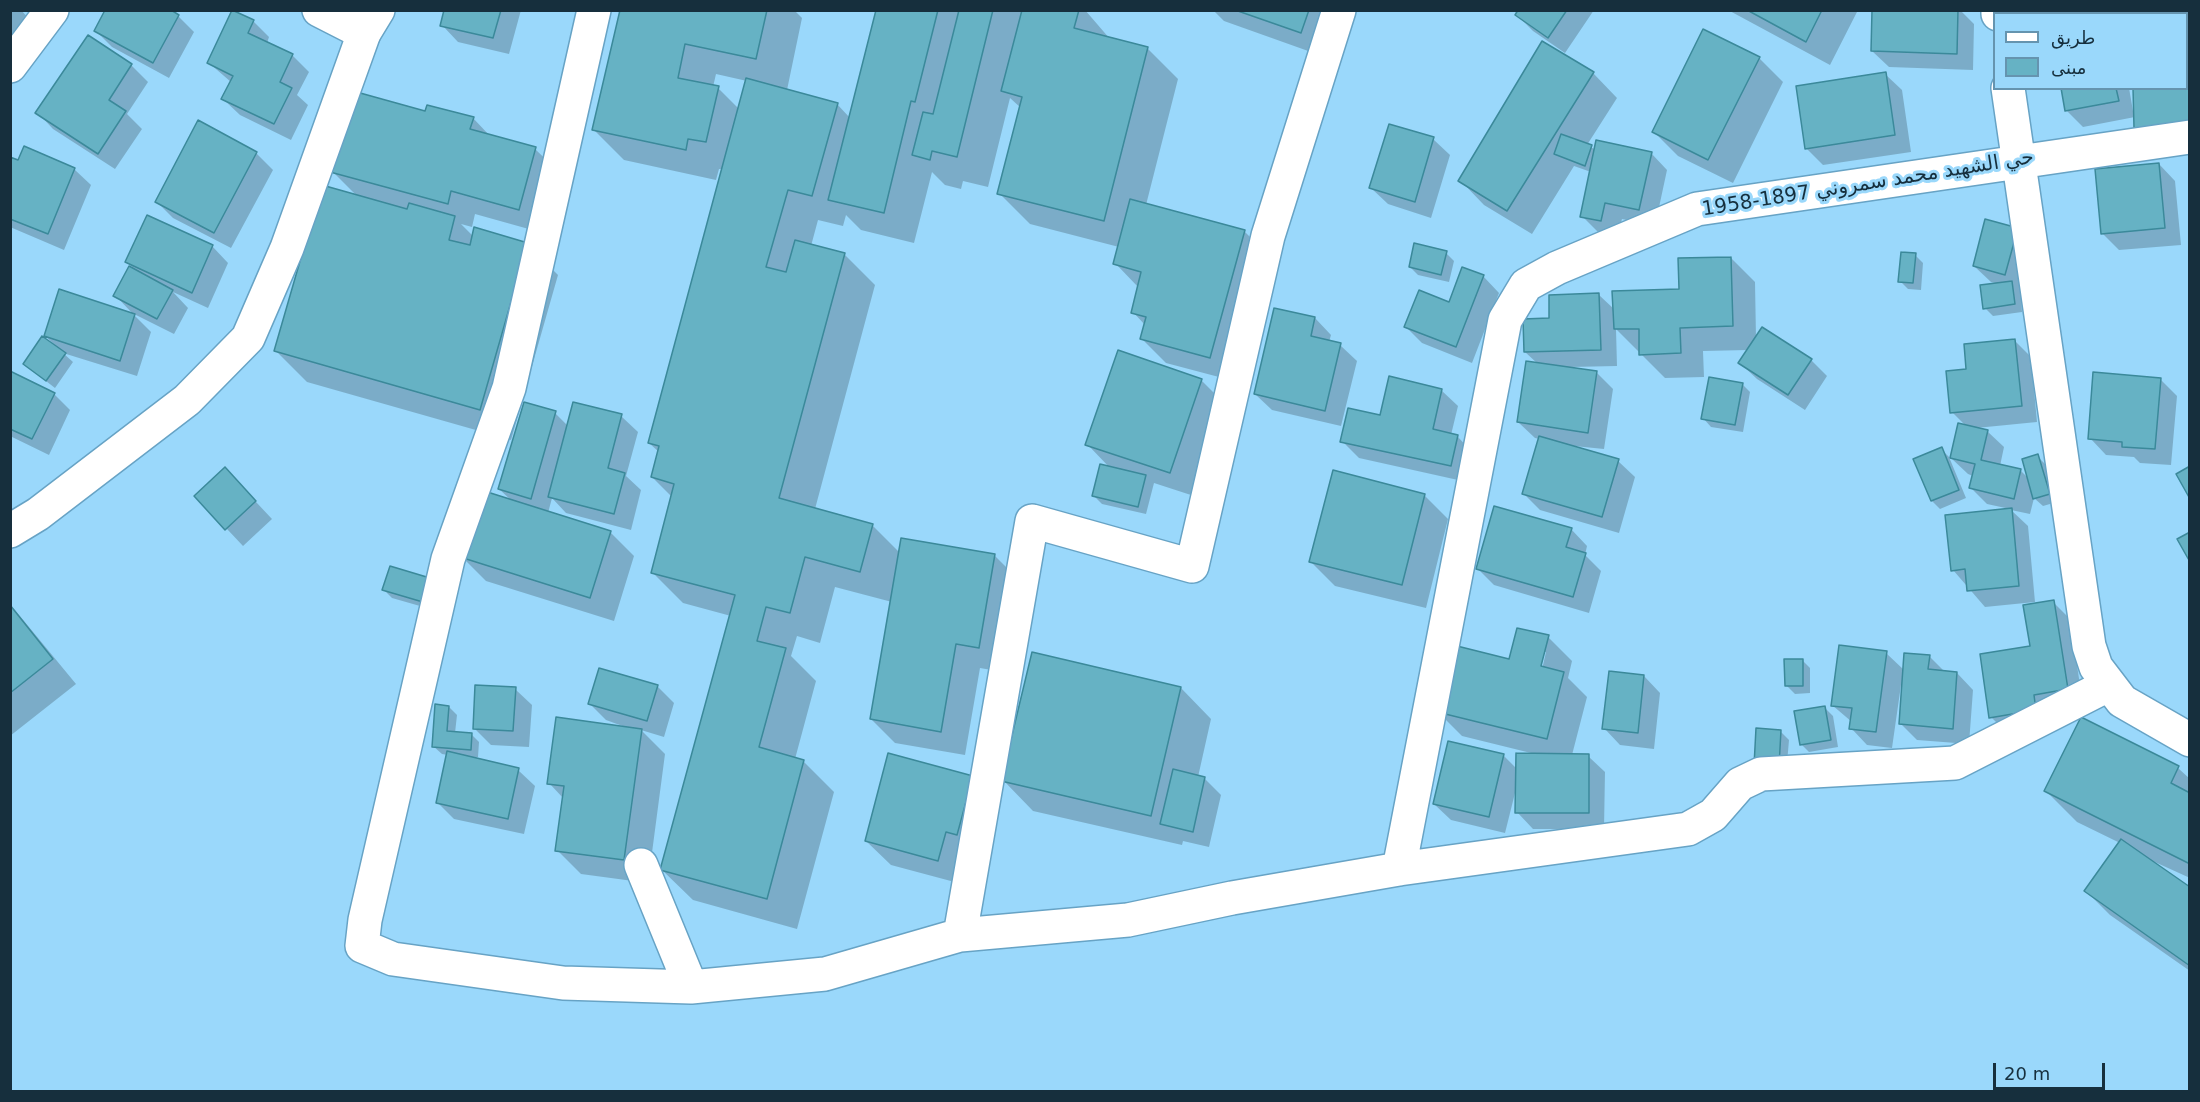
<!DOCTYPE html>
<meta charset="utf-8">
<style>
body{margin:0}
#map{position:relative;width:2200px;height:1102px;overflow:hidden;background:#9ad8fb;font-family:"DejaVu Sans",Vazirmatn,sans-serif}
canvas{display:block}
.frame{position:absolute;inset:0;border:12px solid #162f3d;pointer-events:none}
.legend{position:absolute;left:1993px;top:12px;width:195px;height:78px;box-sizing:border-box;background:#9ad8fb;border:2px solid #6594af;margin:0;padding:8px 10px;list-style:none;font-size:18px;color:#162f3d}
.legend li{display:flex;align-items:center;gap:12px;height:30px}
.legend b{width:30px;border:2px solid #6594af}
.scale{position:absolute;left:1993px;top:1063px;width:112px;height:27px;box-sizing:border-box;border:3px solid #162f3d;border-top:0;padding-left:8px;font-size:18px;line-height:21px;white-space:nowrap;color:#162f3d;-webkit-text-stroke:4px #9ad8fb;paint-order:stroke}
</style>
<div id="map">
<canvas width="2200" height="1102"></canvas>
<div class="frame"></div>
<ul class="legend">
<li><b style="height:8px;background:#fff"></b>طريق</li>
<li><b style="height:16px;background:#66b2c4"></b>مبنى</li>
</ul>
<div class="scale">20 m</div>
</div>
<script>
const ctx = document.querySelector('canvas').getContext('2d');
ctx.lineJoin = 'round';
function paint(path, color) { ctx.fillStyle = color; ctx.fill(path, 'evenodd'); }
const toPath = rows => new Path2D(rows.map(r => 'M' + r).join(''));
function strokePath(path, color, width, dash) { ctx.strokeStyle = color; ctx.lineWidth = width; ctx.lineCap = dash ? 'butt' : 'round'; ctx.setLineDash(dash || []); ctx.stroke(path); }
function write(font, color, halo, rows, align = 'center') {
  ctx.font = font + ' "DejaVu Sans",Vazirmatn,sans-serif'; ctx.lineWidth = 6; ctx.setLineDash([]); ctx.textBaseline = 'middle'; ctx.strokeStyle = halo; ctx.fillStyle = color; for (const [text, x, y, turn = 0] of rows) {
    ctx.save(); ctx.translate(x, y); ctx.rotate((+turn || 0) * Math.PI / 180); ctx.textAlign = isNaN(turn) ? turn : align; if (halo) ctx.strokeText(text, 0, 0); ctx.fillText(text, 0, 0); ctx.restore();
  }
}
paint(toPath([
 [10,10,21,10,31,21,10,69],
 [446,10,521,10,509,54,458,42,442,25],
 [620,10,794,10,802,18,787,90,837,104,850,118,877,10,1085,10,1110,39,1147,48,1178,79,1146,205,1244,231,1268,255,1234,381,1166,363,1142,339,1145,325,1133,312,1139,288,1115,263,1119,247,1030,224,999,193,1021,108,1010,98,988,187,963,181,961,189,945,185,932,172,914,243,861,230,846,215,843,226,818,220,811,246,844,254,875,285,815,509,872,525,900,553,903,539,995,556,1019,580,1003,672,980,668,965,755,895,743,871,719,892,602,835,587,820,643,797,636,791,656,816,681,795,759,803,761,834,792,797,929,693,900,662,870,731,616,683,603,652,572,672,497,652,477,659,452,649,443,723,169,719,169,716,180,624,160,594,130],
 [716,74,747,81,739,109,718,88,713,87],
 [1213,10,1341,10,1325,57,1224,21],
 [1520,10,1594,10,1565,53,1533,31,1517,15],
 [1728,10,1858,10,1830,65],
 [1874,10,1960,10,1974,24,1973,70,1889,67,1872,51],
 [178,16,194,32,169,78,112,47,96,31],
 [253,21,269,37,267,43,292,55,309,72,297,95,308,105,291,140,240,115,223,99,231,82,209,63],
 [88,37,131,65,148,82,127,114,142,129,115,169,53,129,37,112],
 [1759,58,1783,82,1733,183,1678,156,1654,132],
 [1593,73,1617,98,1587,145,1596,150,1651,153,1667,170,1655,226,1622,219,1617,237,1599,233,1582,216,1591,172,1574,166,1532,234,1484,205,1460,180],
 [1885,74,1902,90,1911,152,1823,165,1806,148],
 [2062,88,2129,88,2133,111,2190,144,2152,144,2136,128,2135,117,2083,127,2066,110],
 [426,113,473,118,490,136,535,149,560,173,543,233,475,214,472,227,461,224,474,237,527,244,558,275,511,440,307,382,276,351,358,197,332,171],
 [1433,139,1450,155,1431,218,1388,204,1371,188],
 [256,153,273,170,231,248,173,218,157,202],
 [10,158,74,169,91,185,64,250,10,227],
 [2159,164,2175,181,2181,245,2119,250,2102,233],
 [2017,229,2022,312,1993,316,1985,308,1999,284,1991,282,1974,266],
 [212,246,228,263,208,308,173,292,188,308,174,334,132,313,115,295,136,271,127,262],
 [1446,253,1454,261,1449,282,1418,275,1410,267],
 [1915,255,1923,263,1921,290,1908,289,1900,281],
 [1731,258,1755,282,1756,338,1811,360,1827,376,1805,410,1757,379,1740,363,1748,350,1703,351,1704,377,1665,378,1616,329,1617,366,1571,367,1597,373,1613,389,1604,449,1564,445,1618,461,1635,477,1619,533,1540,510,1524,494,1540,439,1535,438,1518,422,1538,364,1525,352,1551,319,1599,295,1615,310,1681,290],
 [1483,276,1499,293,1472,363,1422,343,1406,327,1450,304],
 [134,315,151,332,137,376,63,353,73,362,55,388,24,364,55,345,45,336],
 [1315,318,1331,335,1329,342,1340,345,1357,361,1341,426,1272,410,1255,394],
 [2015,341,2031,357,2037,422,1976,428,1987,431,2004,447,2000,466,2021,471,2029,479,2037,456,2045,464,2057,502,2043,506,2034,498,2030,514,2011,510,2028,526,2035,602,1985,607,1953,570,2010,509,1987,504,1971,488,1973,476,1968,474,1951,458,1966,426,1952,412,1968,370],
 [10,373,54,394,70,410,49,455,10,436],
 [2160,379,2177,396,2171,465,2140,463,2134,457,2106,455,2090,438],
 [1201,380,1225,404,1194,496,1154,483,1146,514,1102,504,1094,496,1111,469,1087,444],
 [1742,384,1750,392,1743,432,1711,427,1703,418],
 [1441,390,1458,406,1451,435,1457,436,1473,453,1467,482,1359,458,1342,441,1382,417],
 [555,413,568,426,621,416,638,432,626,476,641,490,631,530,566,513,552,498,548,513,610,532,634,556,614,621,486,581,462,557,512,501,499,489],
 [1941,449,1949,457,1966,498,1940,509,1932,501,1915,459],
 [241,486,272,519,243,546,196,496],
 [1424,495,1448,519,1426,608,1335,586,1311,562],
 [1571,529,1587,546,1585,555,1601,571,1589,613,1494,585,1478,569],
 [391,568,441,612,392,598,384,590],
 [2053,602,2070,619,2083,705,2007,733,1991,717,2032,647],
 [10,604,76,684,10,736],
 [1548,637,1572,661,1568,678,1587,697,1572,755,1588,756,1605,772,1604,829,1533,829,1517,812,1516,789,1505,833,1451,820,1434,804,1503,755,1517,769,1535,754,1462,736,1438,712],
 [1543,652,1546,652,1541,674,1538,673],
 [1886,653,1904,670,1929,656,1945,672,1957,673,1973,690,1969,744,1917,740,1900,723,1903,686,1901,685,1892,748,1867,745,1851,728,1852,722,1832,705],
 [1802,660,1810,668,1810,693,1795,694,1787,686],
 [1644,676,1660,693,1654,749,1620,745,1604,728],
 [657,686,674,703,664,737,641,730,665,754,648,883,581,874,557,850,564,799,549,783,628,728,606,720,589,703],
 [1181,688,1211,719,1198,777,1204,778,1221,795,1209,847,1183,841,1182,845,1033,811,1003,780],
 [515,689,532,705,529,747,491,745,474,728],
 [449,707,457,715,455,733,471,734,479,742,478,757,471,759,518,770,535,786,524,834,454,819,437,802,448,755,442,754,433,746],
 [1824,707,1833,716,1838,747,1809,752,1801,744],
 [2082,719,2178,768,2190,779,2190,878,2146,858,2190,889,2190,971,2110,915,2086,891,2120,843,2077,822,2046,791],
 [1781,732,1789,740,1786,775,1755,765],
 [972,777,962,884,891,865,866,841]
]), '#0003');
const building = toPath([
 [105,10,171,10,179,15,153,63,94,31,105,10],
 [232,10,254,20,248,33,293,54,280,82,292,88,274,124,221,99,233,76,207,63,232,10],
 [444,10,501,10,493,38,440,26,444,10],
 [620,10,767,10,756,59,685,44,678,78,719,86,706,142,688,139,686,150,592,130,620,10],
 [876,10,938,10,915,102,911,101,884,213,828,200,876,10],
 [959,10,993,10,957,157,932,151,930,160,912,155,923,112,933,114,959,10],
 [1022,10,1079,10,1074,28,1148,47,1104,221,997,194,1022,97,1001,91,1022,10],
 [1235,10,1309,10,1301,33,1235,10],
 [1518,10,1567,10,1548,38,1515,15,1518,10],
 [1747,10,1822,10,1806,42,1747,10],
 [1872,10,1958,10,1957,54,1871,51,1872,10],
 [1703,29,1760,57,1708,160,1652,132,1703,29],
 [88,35,132,64,109,100,126,111,98,154,35,113,88,35],
 [1542,41,1594,72,1507,211,1458,181,1542,41],
 [2186,55,2190,55,2190,127,2134,128,2133,88,2186,88,2186,55],
 [1886,72,1895,135,1805,149,1796,86,1886,72],
 [746,78,838,103,812,196,788,190,766,267,786,272,795,240,845,253,779,498,873,524,860,572,805,557,790,613,766,607,757,641,786,648,759,747,804,760,767,899,660,870,735,595,651,573,674,484,651,477,659,446,648,443,746,78],
 [2061,88,2116,88,2119,101,2065,111,2061,88],
 [353,91,425,111,427,105,474,117,470,129,536,147,519,210,451,191,448,204,330,172,353,91],
 [198,120,257,152,214,233,155,202,198,120],
 [1389,124,1434,137,1415,202,1369,188,1389,124],
 [1561,134,1592,145,1585,166,1554,154,1561,134],
 [1596,140,1652,152,1639,210,1605,203,1601,221,1580,217,1596,140],
 [24,146,75,168,48,234,10,219,10,157,18,160,24,146],
 [2159,163,2165,228,2101,234,2095,169,2159,163],
 [322,185,407,209,409,203,455,216,449,240,470,245,474,227,528,243,480,410,274,351,322,185],
 [1130,199,1245,230,1210,358,1140,339,1146,317,1131,313,1141,272,1113,264,1130,199],
 [147,215,213,245,192,293,125,262,147,215],
 [1985,219,2018,228,2005,275,1973,266,1985,219],
 [1414,243,1447,251,1441,275,1409,267,1414,243],
 [1901,252,1916,253,1913,283,1898,282,1901,252],
 [1731,257,1733,326,1680,328,1681,353,1639,355,1639,329,1614,329,1612,291,1679,289,1678,258,1731,257],
 [129,266,173,290,157,319,113,296,129,266],
 [1462,267,1484,275,1456,347,1404,327,1419,290,1449,302,1462,267],
 [2012,281,2015,304,1983,309,1980,285,2012,281],
 [59,289,135,314,120,361,44,336,59,289],
 [1599,293,1601,350,1524,352,1523,319,1549,318,1549,295,1599,293],
 [1274,308,1315,317,1311,336,1341,343,1325,411,1254,394,1274,308],
 [1762,327,1812,359,1788,395,1738,363,1762,327],
 [42,336,66,353,46,381,23,364,42,336],
 [2015,339,2022,406,1950,413,1946,371,1966,369,1964,344,2015,339],
 [1118,350,1202,379,1170,473,1085,445,1118,350],
 [1526,361,1597,371,1588,433,1517,422,1526,361],
 [10,371,55,393,32,439,10,429,10,371],
 [2093,372,2161,378,2155,449,2122,447,2122,442,2088,439,2093,372],
 [1389,376,1442,389,1433,429,1458,435,1451,466,1340,442,1348,408,1380,415,1389,376],
 [1709,377,1743,383,1735,425,1701,419,1709,377],
 [524,402,556,411,531,499,498,489,524,402],
 [573,402,622,414,608,468,625,473,614,514,548,497,573,402],
 [1958,423,1988,430,1981,460,2021,469,2014,499,1969,488,1975,464,1950,458,1958,423],
 [1539,436,1619,459,1602,517,1522,494,1539,436],
 [1942,447,1959,490,1931,501,1913,459,1942,447],
 [2038,454,2050,494,2033,499,2022,459,2038,454],
 [1100,464,1146,475,1138,507,1092,496,1100,464],
 [2190,466,2190,499,2176,474,2190,466],
 [225,467,256,501,225,530,194,496,225,467],
 [1333,470,1425,494,1402,585,1309,562,1333,470],
 [481,490,611,531,590,598,460,557,481,490],
 [1494,506,1572,528,1566,547,1586,553,1573,597,1476,569,1494,506],
 [2012,508,2019,586,1967,591,1965,569,1951,571,1945,515,2012,508],
 [2190,532,2190,562,2177,539,2190,532],
 [901,538,995,554,979,648,956,644,941,732,870,719,901,538],
 [390,566,440,581,433,605,382,590,390,566],
 [2054,600,2068,689,2034,695,2036,710,1989,718,1980,654,2030,646,2023,605,2054,600],
 [10,605,53,659,10,693,10,605],
 [1517,628,1549,635,1541,666,1564,672,1547,739,1437,712,1453,645,1509,659,1517,628],
 [1839,645,1887,651,1876,732,1849,729,1852,708,1831,706,1839,645],
 [1032,652,1181,687,1151,816,1001,781,1032,652],
 [1904,653,1930,655,1928,669,1957,672,1953,729,1899,724,1904,653],
 [1784,659,1803,659,1803,686,1785,686,1784,659],
 [599,668,658,685,647,721,588,704,599,668],
 [1609,671,1644,675,1638,733,1602,729,1609,671],
 [475,685,516,687,513,731,473,729,475,685],
 [435,704,449,706,447,731,472,733,471,750,432,747,435,704],
 [1825,706,1831,740,1800,745,1794,711,1825,706],
 [556,717,642,729,624,860,555,851,564,786,547,784,556,717],
 [2081,717,2179,766,2171,783,2190,793,2190,864,2044,791,2081,717],
 [1756,728,1781,730,1779,767,1754,766,1756,728],
 [1448,741,1504,754,1489,817,1433,804,1448,741],
 [447,751,519,768,508,819,436,803,447,751],
 [888,753,973,776,957,835,946,832,938,861,865,841,888,753],
 [1516,753,1589,754,1589,813,1515,813,1516,753],
 [1173,769,1205,777,1193,832,1160,824,1173,769],
 [2121,839,2190,887,2190,966,2084,891,2121,839]
]);
paint(building, '#66b2c4');
strokePath(building, '#3b899a', 1.5);
const street = toPath([
 [319,10,364,33],
 [594,10,509,388,448,559,365,920,362,946,393,959,563,983,691,987,825,974,960,935,1128,920,1232,898,1399,869,1688,829,1713,815,1740,784,1761,774,1955,763,2108,685],
 [1998,10,1998,14],
 [10,66,52,10],
 [2008,88,2089,646,2096,667,2122,701,2190,740],
 [641,865,691,987],
 [1399,869,1505,320,1526,285,1557,268,1697,209,2190,137],
 [960,935,1032,521,1192,566,1268,236,1339,10]
]);
const secondary = toPath([
 [10,531,38,514,187,400,248,338,287,248,364,33,378,10]
]);
strokePath(street, '#67a3c5', 36);
strokePath(secondary, '#67a3c5', 36);
strokePath(street, '#fff', 33);
strokePath(secondary, '#fff', 33);
write('20px', '#162f3d', '#9ad8fb', [
 ["حي الشهيد محمد سمروني 1897-1958",1868,184,-9]
]);
</script>
